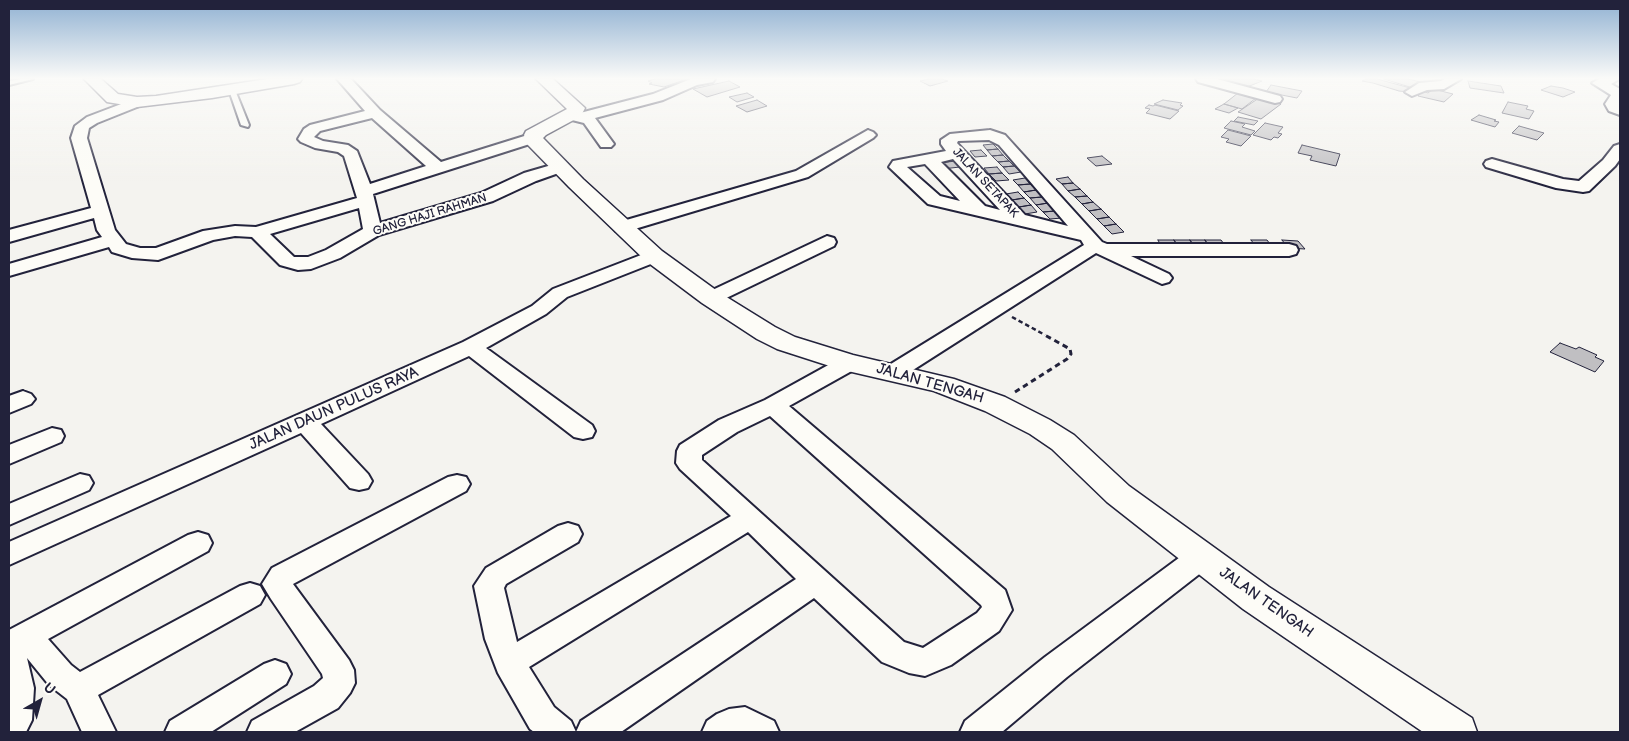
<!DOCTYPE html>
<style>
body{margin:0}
#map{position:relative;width:1629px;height:741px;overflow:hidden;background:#f4f3ef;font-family:"Balsamiq Sans",sans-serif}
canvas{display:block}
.frame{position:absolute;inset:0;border:10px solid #22223b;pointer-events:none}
.north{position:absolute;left:15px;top:676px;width:50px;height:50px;-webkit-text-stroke:4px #fdfcf7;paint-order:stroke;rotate:38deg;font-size:14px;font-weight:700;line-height:20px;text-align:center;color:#22223b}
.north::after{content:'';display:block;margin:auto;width:18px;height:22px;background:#22223b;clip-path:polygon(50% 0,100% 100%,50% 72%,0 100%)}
</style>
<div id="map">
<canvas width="1629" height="741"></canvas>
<div class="frame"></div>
<div class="north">U</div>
</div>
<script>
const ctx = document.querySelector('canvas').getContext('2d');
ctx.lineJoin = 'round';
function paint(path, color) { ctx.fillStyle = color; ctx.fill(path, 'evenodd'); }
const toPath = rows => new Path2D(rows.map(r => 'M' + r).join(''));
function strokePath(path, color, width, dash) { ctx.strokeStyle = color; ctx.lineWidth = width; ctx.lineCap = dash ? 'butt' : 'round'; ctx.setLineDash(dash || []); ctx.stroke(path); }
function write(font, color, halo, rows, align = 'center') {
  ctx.font = font + ' "Balsamiq Sans",sans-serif'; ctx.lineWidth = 4; ctx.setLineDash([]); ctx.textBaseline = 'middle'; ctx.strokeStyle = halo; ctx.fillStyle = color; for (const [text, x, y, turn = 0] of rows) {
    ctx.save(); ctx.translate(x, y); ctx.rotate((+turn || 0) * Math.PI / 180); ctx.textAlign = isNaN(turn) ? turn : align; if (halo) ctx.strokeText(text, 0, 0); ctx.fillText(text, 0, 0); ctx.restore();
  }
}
const building = toPath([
 [655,79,687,79,664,87,649,84,652,83,648,81,655,79],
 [929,79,942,79,948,81,930,86,920,81,929,79],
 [1221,79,1253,79,1262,81,1247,87,1221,79],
 [1366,79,1377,79,1414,89,1410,92,1399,91,1373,83,1362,81,1366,79],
 [1384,79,1408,79,1425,83,1416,89,1384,79],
 [729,81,740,87,707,97,693,89,729,81],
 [1468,81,1501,86,1504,93,1470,88,1468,81],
 [1271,85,1302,91,1297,98,1266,92,1271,85],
 [1551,86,1563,88,1575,92,1563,97,1541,90,1551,86],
 [1433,89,1453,94,1444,102,1418,96,1423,91,1428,93,1433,89],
 [747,93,754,97,737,102,729,97,747,93],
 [1238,93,1256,98,1242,109,1224,104,1238,93],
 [1259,98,1281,104,1261,119,1238,112,1259,98],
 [757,100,767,106,747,112,736,106,757,100],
 [1163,100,1182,103,1180,105,1183,106,1178,110,1154,104,1163,100],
 [1508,102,1528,106,1526,109,1534,111,1529,119,1502,113,1508,102],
 [1224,104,1238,108,1229,113,1215,109,1224,104],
 [1149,105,1153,106,1155,105,1179,111,1170,119,1146,113,1150,109,1145,108,1149,105],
 [1479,115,1496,120,1494,121,1499,122,1495,127,1471,120,1479,115],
 [1238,117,1258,121,1254,125,1234,121,1238,117],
 [1231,121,1245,124,1242,127,1255,131,1251,135,1224,128,1231,121],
 [1265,123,1283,127,1278,133,1282,134,1278,138,1274,137,1271,140,1253,135,1265,123],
 [1519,126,1544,133,1537,140,1512,133,1519,126],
 [1228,130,1251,136,1241,146,1226,142,1229,139,1221,137,1228,130],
 [993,144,998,149,987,150,983,145,993,144],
 [1302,145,1340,154,1336,166,1310,160,1312,156,1298,153,1302,145],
 [998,149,1003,155,992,156,987,150,998,149],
 [981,150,987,156,975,157,970,151,981,150],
 [1003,155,1009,161,998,162,992,156,1003,155],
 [1102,156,1112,164,1096,166,1087,158,1102,156],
 [956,161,960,167,942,169,938,163,956,161],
 [1009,161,1014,166,1003,167,998,162,1009,161],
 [1014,166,1021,172,1009,174,1003,167,1014,166],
 [997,167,1002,173,989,174,984,168,997,167],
 [1002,173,1009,180,996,181,989,174,1002,173],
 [1068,177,1073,183,1062,184,1056,179,1068,177],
 [1025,178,1030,184,1018,185,1013,180,1025,178],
 [1073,183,1080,189,1068,191,1062,184,1073,183],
 [1030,184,1036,190,1024,192,1018,185,1030,184],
 [1080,189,1087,196,1075,197,1068,191,1080,189],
 [1036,190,1042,197,1030,198,1024,192,1036,190],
 [1018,192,1024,198,1012,200,1006,194,1018,192],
 [1087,196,1093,202,1082,204,1075,197,1087,196],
 [1042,197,1048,203,1036,205,1030,198,1042,197],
 [1024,198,1031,205,1019,207,1012,200,1024,198],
 [1093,202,1101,209,1089,211,1082,204,1093,202],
 [1048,203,1055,211,1043,212,1036,205,1048,203],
 [1031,205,1037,212,1025,214,1019,207,1031,205],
 [1101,209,1109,217,1097,219,1089,211,1101,209],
 [1055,211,1062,218,1050,219,1043,212,1055,211],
 [1109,217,1116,224,1104,226,1097,219,1109,217],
 [1116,224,1124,232,1112,234,1104,226,1116,224],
 [1158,240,1174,240,1179,248,1162,248,1158,240],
 [1174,240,1190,240,1195,248,1179,248,1174,240],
 [1190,240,1205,240,1210,248,1195,248,1190,240],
 [1205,240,1221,240,1227,248,1210,248,1205,240],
 [1251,240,1267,240,1273,248,1257,248,1251,240],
 [1282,240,1298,241,1305,249,1288,248,1282,240],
 [1560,343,1576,349,1579,347,1597,355,1595,357,1604,361,1595,372,1550,352,1560,343]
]);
paint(building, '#c0bfc2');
strokePath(building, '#22223b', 1);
const service = toPath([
 [22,79,33,79,9,85,9,81,22,79],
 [232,88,235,90,249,125,248,127,241,125,229,90,232,88]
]);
const minor = toPath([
 [337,79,351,79,380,110,441,162,534,133,539,135,542,138,539,141,373,194,380,223,481,193,524,173,555,164,561,162,567,164,569,167,567,170,536,181,493,201,379,235,340,258,311,269,298,270,280,265,252,237,235,236,213,240,158,260,132,258,112,252,109,247,9,276,9,264,102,237,97,230,94,218,9,242,9,230,91,208,71,138,75,126,87,117,137,98,142,99,144,102,142,105,97,123,89,128,87,138,115,230,126,244,140,248,156,248,203,231,235,226,256,227,357,198,344,156,338,152,315,148,301,142,298,139,304,129,310,125,365,111,337,79],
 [372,118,426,166,370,184,357,151,348,145,323,141,314,137,320,131,372,118],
 [359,208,363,229,326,250,308,257,294,257,270,234,359,208],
 [691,79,715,79,713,82,697,85,663,100,595,118,614,144,611,147,601,147,584,123,568,119,566,116,568,113,580,113,653,94,691,79],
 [1196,79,1217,79,1280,96,1282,99,1280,102,1275,103,1198,82,1196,79],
 [1445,79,1461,79,1444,89,1427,90,1412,96,1405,92,1419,83,1441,81,1445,79],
 [1599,79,1619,79,1611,84,1620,89,1620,115,1609,111,1605,104,1611,95,1592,83,1599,79],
 [868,130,873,132,876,135,873,138,808,177,628,231,622,232,616,231,613,227,616,223,796,171,868,130],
 [990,130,1005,135,1102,242,1107,244,1289,244,1296,246,1298,250,1296,254,1289,256,1131,256,1169,274,1172,278,1169,282,1162,284,1096,253,902,377,894,379,886,377,883,372,886,367,1084,245,1081,240,928,204,889,167,893,161,946,151,941,144,941,140,950,134,990,130],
 [989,140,999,145,1068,226,1025,215,957,143,958,141,989,140],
 [953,159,1000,210,985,206,941,162,953,159],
 [925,164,960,201,940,196,907,167,925,164],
 [1620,144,1620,159,1615,166,1589,191,1583,192,1556,188,1486,167,1484,164,1486,161,1492,159,1563,179,1579,181,1603,160,1614,146,1620,144],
 [827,236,834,238,836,242,834,246,718,302,711,304,704,302,701,298,704,294,827,236],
 [654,250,661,252,663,256,661,260,567,297,546,314,486,348,592,425,595,431,592,437,583,439,574,437,469,356,321,424,368,474,372,481,368,488,359,490,350,488,301,433,9,565,9,542,463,342,532,306,553,289,654,250],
 [849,356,857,358,860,363,857,368,789,406,1005,590,1012,610,999,631,951,665,925,676,909,673,882,662,814,598,621,732,576,732,581,721,796,579,748,532,529,667,554,707,571,721,576,732,534,732,530,729,498,673,485,639,474,586,486,568,558,526,568,523,578,526,582,534,578,542,506,584,504,588,517,642,731,516,680,469,676,463,677,451,680,445,719,420,765,400,841,358,849,356],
 [770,416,981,605,982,607,977,613,923,648,904,642,702,460,702,455,737,432,770,416],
 [23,391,31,394,35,399,31,404,9,413,9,396,23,391],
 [52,428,61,430,64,436,61,442,9,464,9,445,52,428],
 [80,474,89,476,93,483,89,490,9,525,9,504,80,474],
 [457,475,466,477,470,484,466,491,293,584,349,660,354,670,355,683,350,693,338,708,295,732,247,732,252,721,314,686,323,678,322,674,271,599,262,584,272,568,448,477,457,475],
 [198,532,208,535,212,543,208,551,48,639,71,665,80,672,240,586,250,583,260,586,265,595,260,604,98,695,116,732,82,732,67,699,49,685,27,658,34,688,32,720,26,732,9,732,9,630,188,535,198,532],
 [1201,546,1211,549,1215,557,1211,565,1067,677,1002,732,960,732,965,721,1045,657,1191,549,1201,546],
 [275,660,286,664,291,674,286,684,211,732,165,732,170,721,264,664,275,660],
 [745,707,774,721,779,732,702,732,707,721,717,714,729,709,745,707]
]);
const secondary = toPath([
 [84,79,101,79,118,94,137,97,156,96,267,79,302,79,300,82,294,84,212,98,137,107,107,102,84,79],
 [536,79,553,79,585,108,581,116,546,135,543,138,583,179,662,251,720,293,775,327,795,337,853,355,954,379,1005,397,1050,420,1074,435,1129,486,1269,587,1472,718,1477,732,1423,732,1243,609,1107,502,1052,449,1030,434,985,411,934,391,839,369,777,349,757,339,702,303,646,261,569,187,527,144,524,135,526,131,567,109,536,79]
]);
strokePath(service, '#22223b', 4);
strokePath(minor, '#22223b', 4);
strokePath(secondary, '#22223b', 3);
strokePath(toPath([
 [1012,317,1045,335]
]), '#22223b', 2.5, [4.5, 3]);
strokePath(toPath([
 [1015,392,1067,359,1071,354,1070,349,1043,334]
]), '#22223b', 3, [5.5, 4]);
paint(service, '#fdfcf7');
paint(minor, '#fdfcf7');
paint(secondary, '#fdfcf7');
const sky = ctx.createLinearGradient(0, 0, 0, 182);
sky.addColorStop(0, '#90b1d2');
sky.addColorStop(0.43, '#fafaf8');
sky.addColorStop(1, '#fafaf800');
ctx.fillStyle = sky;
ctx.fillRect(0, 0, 1629, 182);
write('12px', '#22223b', '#fdfcf7', [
 ["JALAN SETAPAK",985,183,47],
 ["GANG HAJI RAHMAN",430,215,-17]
]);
write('15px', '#22223b', '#fdfcf7', [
 ["JALAN TENGAH",930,384,16],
 ["JALAN DAUN PULUS RAYA",334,409,-24],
 ["JALAN TENGAH",1266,603,35]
]);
</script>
